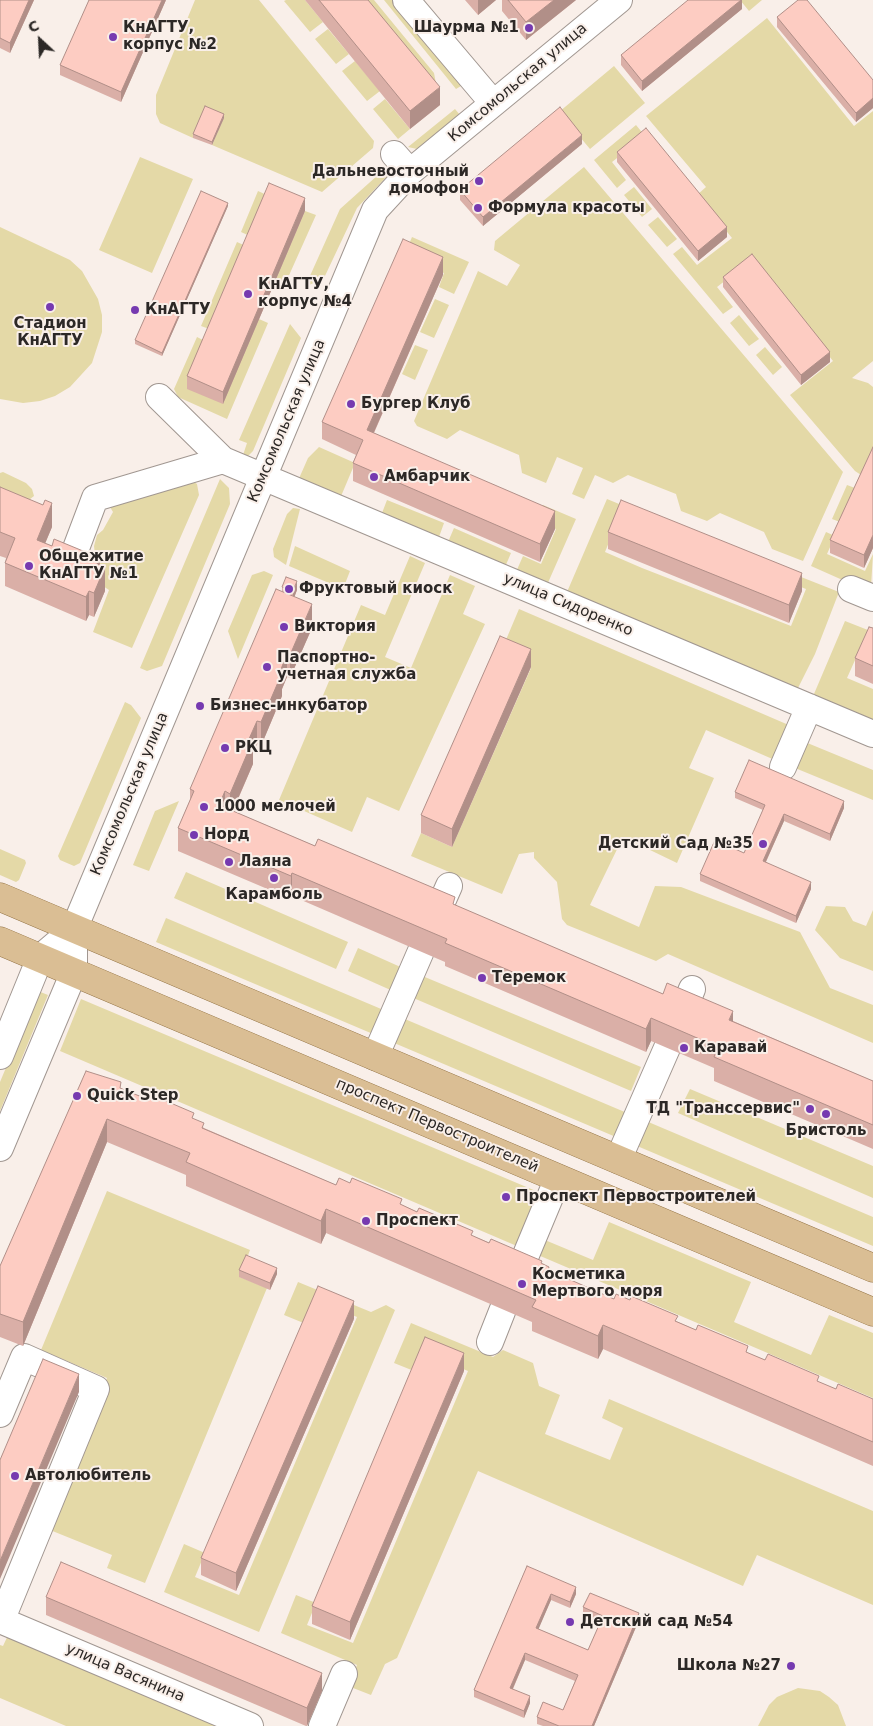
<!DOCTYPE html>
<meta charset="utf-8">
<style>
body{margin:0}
#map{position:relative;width:873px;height:1726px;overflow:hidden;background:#f9efe9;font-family:"DejaVu Sans",sans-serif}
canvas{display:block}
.north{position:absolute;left:15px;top:15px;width:50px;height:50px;-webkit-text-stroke:4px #f9efe9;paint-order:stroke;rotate:335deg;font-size:14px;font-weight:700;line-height:20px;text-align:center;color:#2c2826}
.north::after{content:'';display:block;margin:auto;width:18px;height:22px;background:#2c2826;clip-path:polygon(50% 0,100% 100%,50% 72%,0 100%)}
</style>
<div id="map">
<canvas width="873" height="1726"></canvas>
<div class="north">С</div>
</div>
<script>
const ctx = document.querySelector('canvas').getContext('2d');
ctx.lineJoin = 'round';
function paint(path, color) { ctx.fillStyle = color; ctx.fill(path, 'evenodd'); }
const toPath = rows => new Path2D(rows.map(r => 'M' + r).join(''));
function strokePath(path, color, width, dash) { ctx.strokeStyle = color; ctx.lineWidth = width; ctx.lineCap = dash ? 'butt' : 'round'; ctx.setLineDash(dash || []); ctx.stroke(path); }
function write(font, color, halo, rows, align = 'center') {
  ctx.font = font + ' "DejaVu Sans",sans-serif'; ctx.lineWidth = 4; ctx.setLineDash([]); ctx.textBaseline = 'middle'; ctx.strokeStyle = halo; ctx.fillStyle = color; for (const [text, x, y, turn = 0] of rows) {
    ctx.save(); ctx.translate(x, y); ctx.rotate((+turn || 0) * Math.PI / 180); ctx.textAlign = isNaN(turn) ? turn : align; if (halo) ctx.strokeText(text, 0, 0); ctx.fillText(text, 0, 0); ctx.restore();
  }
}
paint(toPath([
 [195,0,259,0,374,141,373,148,322,192,212,145,224,117,205,110,193,138,160,123,156,114,156,95],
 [286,0,305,0,323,22,310,32,284,1],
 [354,0,374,0,434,73,440,105],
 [384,0,398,0,466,83,456,89],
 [740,0,762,0,749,11],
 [767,18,854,126,873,111,873,361,852,378,868,383,873,387,873,456,861,475,855,471,790,395,833,361,752,260,717,287,733,307,723,314,673,254,682,247,697,265,732,238,697,195,706,187,646,116],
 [328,29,349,54,336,64,315,39],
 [355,61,380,91,367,101,342,71],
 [614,66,645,103,590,149,559,112],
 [385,99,410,129,398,139,373,109],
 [455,109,460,115,417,149,408,147],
 [636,125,645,136,612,162,626,180,617,188,594,160],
 [140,157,193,179,152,273,99,250],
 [388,166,392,171,357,208,324,278,305,287,340,209],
 [584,167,843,472,803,561,772,549,764,532,720,513,707,521,681,511,676,494,628,475,613,483,595,475,584,499,572,494,583,468,557,457,546,483,522,473,519,455,460,430,447,439,417,426,414,421,478,271,507,286,520,265,494,250,495,241],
 [634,187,652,209,642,217,624,195],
 [258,191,269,196,252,237,241,232],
 [305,211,316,215,282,291,272,287],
 [658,217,677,239,667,247,648,225],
 [0,227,70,260,82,271,98,299,102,315,102,332,92,363,70,387,55,396,40,401,23,403,0,399],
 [412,237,469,262,454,294,439,287,444,273,404,256],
 [237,242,248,247,212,330,201,326],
 [435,299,449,305,434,338,420,332],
 [739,315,759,339,749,346,730,323],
 [259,319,268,323,227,419,178,397,174,389,197,337,207,342],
 [290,324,301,338,253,451,246,458,242,458,247,443,239,440],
 [415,345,428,350,415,380,402,374],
 [765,347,782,367,773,375,756,355],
 [319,447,355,463,339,501,297,483,308,458],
 [3,472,26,483,32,489,34,496,25,503,0,497,0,473],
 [189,479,197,484,199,495,132,648,93,632,109,590,103,586,97,574,94,546,97,535,103,530,113,512,110,507],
 [220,479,229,488,230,504,162,666,147,671,140,668],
 [847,485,855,488,840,522,832,519],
 [607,499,641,513,620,515,605,552,642,568,791,626,806,589,783,580,786,571,839,592,815,654,797,690,567,592],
 [387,500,444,523,439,537,382,513],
 [543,505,576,519,547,585,516,572,523,556,541,564,556,529,536,520],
 [293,508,300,509,286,565,274,557,273,549,287,514],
 [454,528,511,553,505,567,448,542],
 [826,532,835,536,827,554,865,571,873,554,871,587,865,590,811,566],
 [295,546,350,571,343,589,289,566],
 [410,556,425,563,385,657,411,668,450,575,475,586,463,614,485,624,399,811,367,797,352,832,279,800,361,605,385,615],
 [264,571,273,575,238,659,228,631,252,575],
 [519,609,791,726,777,761,706,730,689,768,714,778,677,863,623,837,590,905,639,927,655,886,681,887,800,932,830,988,873,1005,873,1043,668,954,656,961,567,925,562,919,557,882,534,858,534,852,519,854,502,894,411,856,421,833,452,847,531,668,500,654],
 [845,621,873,632,864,640,847,678,873,689,873,726,811,701],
 [125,702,131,705,141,718,80,863,74,866,60,860,58,856],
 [805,742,873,770,873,800,795,768],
 [179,801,149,871,133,865,155,811],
 [0,849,25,860,26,863,19,880,16,882,0,875],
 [186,872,348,942,336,969,174,898],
 [826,906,845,907,853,921,866,926,873,910,873,971,840,958,815,930],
 [166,918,873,1217,873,1246,156,942],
 [358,948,405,969,395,992,348,971],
 [420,975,641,1067,631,1091,411,997],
 [38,991,48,995,0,1111,0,1082],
 [81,999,543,1194,528,1233,593,1260,609,1222,751,1282,734,1322,811,1355,829,1315,873,1333,873,1398,60,1051],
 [690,1089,873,1166,873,1198,678,1113],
 [107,1191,250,1250,240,1277,267,1288,145,1583,107,1568,112,1555,45,1528,107,1378,41,1350],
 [298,1282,371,1312,386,1305,395,1310,259,1632,164,1592,184,1544,205,1553,195,1577,239,1595,357,1317,317,1300,306,1324,284,1315],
 [411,1323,493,1357,503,1350,533,1363,539,1386,560,1395,545,1434,610,1460,623,1428,602,1418,609,1399,873,1511,873,1605,757,1555,743,1586,478,1471,397,1658,385,1664,371,1695,348,1686,357,1665,281,1633,296,1595,316,1603,307,1625,353,1643,468,1371,422,1352,414,1371,394,1363],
 [10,1631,238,1726,66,1726,0,1698,0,1645,3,1646],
 [798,1688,820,1691,829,1697,838,1705,846,1726,758,1726,769,1705,777,1697]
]), '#e4d9a7');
const minor = toPath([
 [406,0,493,103],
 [394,154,410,172],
 [159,397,223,460,873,734],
 [75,551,95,498,223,460],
 [851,589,873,598],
 [783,767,809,707],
 [437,913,449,886],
 [682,1013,692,989],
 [0,1056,40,958,74,929],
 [375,1057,421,951],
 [0,1148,74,972,74,929,375,210,410,172,619,0],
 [618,1160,667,1048],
 [518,1274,558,1178],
 [490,1342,503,1309],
 [0,1414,24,1357,96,1389,1,1621],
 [0,1620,250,1726],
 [322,1726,344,1674]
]);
const major = toPath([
 [0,897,873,1268],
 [0,941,873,1312]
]);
strokePath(minor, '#a19791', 28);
strokePath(major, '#8e6e3f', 29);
strokePath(minor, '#fff', 26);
strokePath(major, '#dabe94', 28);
paint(toPath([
 [0,0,34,0,10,53,0,48],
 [166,0,121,102,60,75,60,65],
 [305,0,368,0,440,105,410,129],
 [465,0,496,0,478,15],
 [502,0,576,0,526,40,502,11],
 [742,0,742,9,642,91,621,65,621,55],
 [777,17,873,80,873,108,856,122,777,27],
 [224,118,212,145,193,138,193,134],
 [582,144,483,226,460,200,460,190],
 [617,152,727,237,698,261,617,162],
 [228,206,162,356,135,344,135,340],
 [305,211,223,404,187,389,187,376],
 [443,275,374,433,555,529,540,562,353,481,353,463,356,455,322,439,322,422],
 [723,277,830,362,801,385,723,287],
 [873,447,873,548,864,568,830,553,830,540],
 [0,487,52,527,45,543,100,565,105,591,94,617,89,615,86,621,5,586,5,563,6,558,0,556],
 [608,532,802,591,789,623,608,549],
 [282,587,297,590,294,597,312,628,290,678,287,677,282,689,282,696,261,746,257,744,253,753,253,764,233,811,663,994,733,1021,873,1081,873,1149,714,1081,714,1068,651,1041,646,1052,445,966,445,962,292,896,291,899,178,851,178,828,190,800,190,789,282,592],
 [873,628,873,684,855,676,855,658],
 [531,667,452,847,421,833,421,815],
 [735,792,844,808,830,841,784,821,766,862,811,889,796,923,700,881,700,874,744,853,763,810,735,798],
 [121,1089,194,1119,204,1128,336,1185,402,1205,473,1236,542,1264,549,1271,614,1299,678,1322,748,1353,836,1389,873,1399,873,1466,603,1349,598,1359,532,1331,532,1322,326,1233,321,1244,186,1186,186,1175,107,1142,23,1346,0,1337,0,1266],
 [239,1270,277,1274,270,1290,239,1277],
 [354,1319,236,1591,201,1575,201,1558],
 [464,1371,350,1640,312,1624,312,1606],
 [527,1566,576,1594,570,1608,551,1600,538,1629,588,1650,601,1621,583,1614,583,1607,639,1620,594,1726,543,1726,537,1724,537,1717,563,1710,575,1681,525,1660,513,1689,530,1703,524,1718,474,1697,474,1690],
 [46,1597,322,1691,307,1726,306,1726,46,1615]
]), '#daafa7');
paint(toPath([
 [29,0,34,0,10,53,10,43],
 [162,0,166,0,121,102,121,92],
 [478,0,496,0,478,15],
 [554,0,576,0,526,40,526,22],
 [741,0,742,0,742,9,642,91,642,81],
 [440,87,440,105,410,129,410,111],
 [873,98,873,108,856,122,856,113],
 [224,114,224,118,212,145,212,142],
 [582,135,582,144,483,226,483,217],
 [305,198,305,211,223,404,223,392],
 [228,203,228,206,162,356,162,353],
 [727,227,727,237,698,261,698,251],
 [443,257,443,275,367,448,367,430],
 [830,352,830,362,801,385,801,375],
 [52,503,52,527,37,563,37,540],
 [555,511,555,529,540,562,540,544],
 [873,535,873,548,864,568,864,555],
 [100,558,100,580,105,567,105,591,94,617,94,593,97,564],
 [802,573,802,591,789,623,789,605],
 [297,581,297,590,293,601,293,591],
 [89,591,89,615,86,621,86,597],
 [312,604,312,628,290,678,290,655],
 [531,649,531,667,452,847,452,829],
 [287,653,287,677,282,689,282,696,261,746,261,722],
 [257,721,257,744,253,753,253,764,230,817,230,794,249,739],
 [225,791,225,815,219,805],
 [844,801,844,808,830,841,830,834],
 [784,814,784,821,763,868,763,861],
 [292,873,292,896,291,899,291,876],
 [811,882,811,889,796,923,796,916],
 [733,1011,733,1035,729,1020],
 [651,1018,651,1041,646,1052,646,1029],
 [107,1119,107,1142,23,1346,23,1322],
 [326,1209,326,1233,321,1244,321,1221],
 [277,1268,277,1274,270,1290,270,1283],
 [354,1301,354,1319,236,1591,236,1573],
 [603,1325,603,1349,598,1359,598,1336],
 [464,1353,464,1371,350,1640,350,1622],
 [79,1374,79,1392,0,1579,0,1561],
 [576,1587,576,1594,570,1608,570,1602],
 [551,1594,551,1600,536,1635,536,1628],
 [639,1613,639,1620,594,1726,592,1726],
 [525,1653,525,1660,510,1695,510,1688],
 [322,1673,322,1691,307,1726,307,1708],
 [530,1696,530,1703,524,1718,524,1711]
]), '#b18f88');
const building = toPath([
 [0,0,29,0,10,43,0,38,0,0],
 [89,0,162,0,121,92,60,65,89,0],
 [319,0,368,0,440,87,410,111,319,0],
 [508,0,554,0,526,22,508,0],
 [688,0,741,0,642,81,621,55,688,0],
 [798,0,807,0,873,80,873,98,856,113,777,17,798,0],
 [205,106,224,114,212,142,193,134,205,106],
 [560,107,582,135,483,217,460,190,560,107],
 [646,128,727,227,698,251,617,152,646,128],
 [269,183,305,198,223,392,187,376,269,183],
 [201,191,228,203,162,353,135,340,201,191],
 [403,239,443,257,367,430,555,511,540,544,353,463,363,440,322,422,403,239],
 [752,254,830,352,801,375,723,277,752,254],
 [873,447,873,535,864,555,830,540,873,447],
 [0,487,43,505,45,500,52,503,37,540,52,546,54,539,100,558,97,564,105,567,94,593,89,591,86,597,5,563,15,538,0,532,0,487],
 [621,500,802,573,789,605,608,532,621,500],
 [286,577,297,581,293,591,282,587,286,577],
 [276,589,312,604,290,655,287,653,280,672,282,673,261,722,257,721,249,739,253,740,230,794,225,791,219,805,315,846,318,839,455,897,453,904,663,994,667,983,733,1011,729,1020,873,1081,873,1125,714,1057,718,1047,651,1018,646,1029,445,943,447,939,292,873,291,876,178,828,194,791,190,789,276,589],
 [869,627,873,628,873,666,855,658,869,627],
 [500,636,531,649,452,829,421,815,500,636],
 [749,760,844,801,830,834,784,814,763,861,811,882,796,916,700,874,715,840,744,853,765,805,735,792,749,760],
 [86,1071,121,1082,120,1088,149,1100,152,1095,194,1113,192,1118,204,1123,202,1128,336,1185,339,1178,350,1183,352,1178,402,1199,400,1204,417,1212,419,1208,473,1231,471,1235,489,1243,491,1239,542,1261,541,1263,549,1267,548,1270,614,1299,616,1294,630,1300,631,1296,678,1316,675,1321,696,1330,698,1325,748,1346,746,1352,765,1360,768,1354,819,1376,817,1381,836,1389,838,1384,873,1399,873,1442,603,1325,598,1336,532,1307,536,1300,326,1209,321,1221,186,1162,190,1153,107,1119,23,1322,0,1314,0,1266,86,1071],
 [246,1255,277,1268,270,1283,239,1270,246,1255],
 [318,1286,354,1301,236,1573,201,1558,318,1286],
 [425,1337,464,1353,350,1622,312,1606,425,1337],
 [43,1359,79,1374,0,1561,0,1460,43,1359],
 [61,1562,322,1673,307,1708,46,1597,61,1562],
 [527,1566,576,1587,570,1602,551,1594,536,1628,588,1650,603,1616,583,1607,590,1593,639,1613,592,1726,559,1726,537,1717,543,1702,563,1710,578,1675,525,1653,510,1688,530,1696,524,1711,474,1690,527,1566]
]);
paint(building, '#fdccc2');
strokePath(building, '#b18f88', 1);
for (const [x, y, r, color] of [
 [529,28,5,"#763ab0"],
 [113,37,5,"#763ab0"],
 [479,181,5,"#763ab0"],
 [478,208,5,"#763ab0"],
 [248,294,5,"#763ab0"],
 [50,307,5,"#763ab0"],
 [135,310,5,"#763ab0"],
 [351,404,5,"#763ab0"],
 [374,477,5,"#763ab0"],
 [29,566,5,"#763ab0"],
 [289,589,5,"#763ab0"],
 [284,627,5,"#763ab0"],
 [267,667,5,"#763ab0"],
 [200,706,5,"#763ab0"],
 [225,748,5,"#763ab0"],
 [204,807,5,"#763ab0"],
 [194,835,5,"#763ab0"],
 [763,844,5,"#763ab0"],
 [229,862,5,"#763ab0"],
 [274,878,5,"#763ab0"],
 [482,978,5,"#763ab0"],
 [684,1048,5,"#763ab0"],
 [77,1096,5,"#763ab0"],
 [810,1109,5,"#763ab0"],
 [826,1114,5,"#763ab0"],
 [506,1197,5,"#763ab0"],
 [366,1221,5,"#763ab0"],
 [522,1284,5,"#763ab0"],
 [15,1476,5,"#763ab0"],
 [570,1622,5,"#763ab0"],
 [791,1666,5,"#763ab0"]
]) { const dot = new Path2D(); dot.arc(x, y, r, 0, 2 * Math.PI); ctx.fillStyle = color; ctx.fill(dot); strokePath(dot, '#f9efe9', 2); }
write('bold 15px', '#2c2826', '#f9efe9', [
 ["КнАГТУ,",123,28],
 ["корпус №2",123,45],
 ["Шаурма №1",519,28,"right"],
 ["Дальневосточный",469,172,"right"],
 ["домофон",469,189,"right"],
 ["Формула красоты",488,208],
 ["КнАГТУ,",258,285],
 ["корпус №4",258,302],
 ["КнАГТУ",145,310],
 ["Стадион",50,324,"center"],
 ["КнАГТУ",50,341,"center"],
 ["Бургер Клуб",361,404],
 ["Амбарчик",384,477],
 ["Общежитие",39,557],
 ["КнАГТУ №1",39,574],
 ["Фруктовый киоск",299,589],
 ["Виктория",294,627],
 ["Паспортно-",277,658],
 ["учетная служба",277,675],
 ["Бизнес-инкубатор",210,706],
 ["РКЦ",235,748],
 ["1000 мелочей",214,807],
 ["Норд",204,835],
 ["Детский Сад №35",753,844,"right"],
 ["Лаяна",239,862],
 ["Карамболь",274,895,"center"],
 ["Теремок",492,978],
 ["Каравай",694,1048],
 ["Quick Step",87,1096],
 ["ТД \"Транссервис\"",800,1109,"right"],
 ["Бристоль",826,1131,"center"],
 ["Проспект Первостроителей",516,1197],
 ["Проспект",376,1221],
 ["Косметика",532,1275],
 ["Мертвого моря",532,1292],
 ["Автолюбитель",25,1476],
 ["Детский сад №54",580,1622],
 ["Школа №27",781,1666,"right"]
], 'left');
write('15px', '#2c2826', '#f9efe9', [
 ["Комсомольская улица",518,83,-40],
 ["Комсомольская улица",287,421,-67],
 ["улица Сидоренко",568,605,23],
 ["Комсомольская улица",130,794,-67],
 ["проспект Первостроителей",437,1126,23],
 ["улица Васянина",125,1673,23]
]);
</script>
